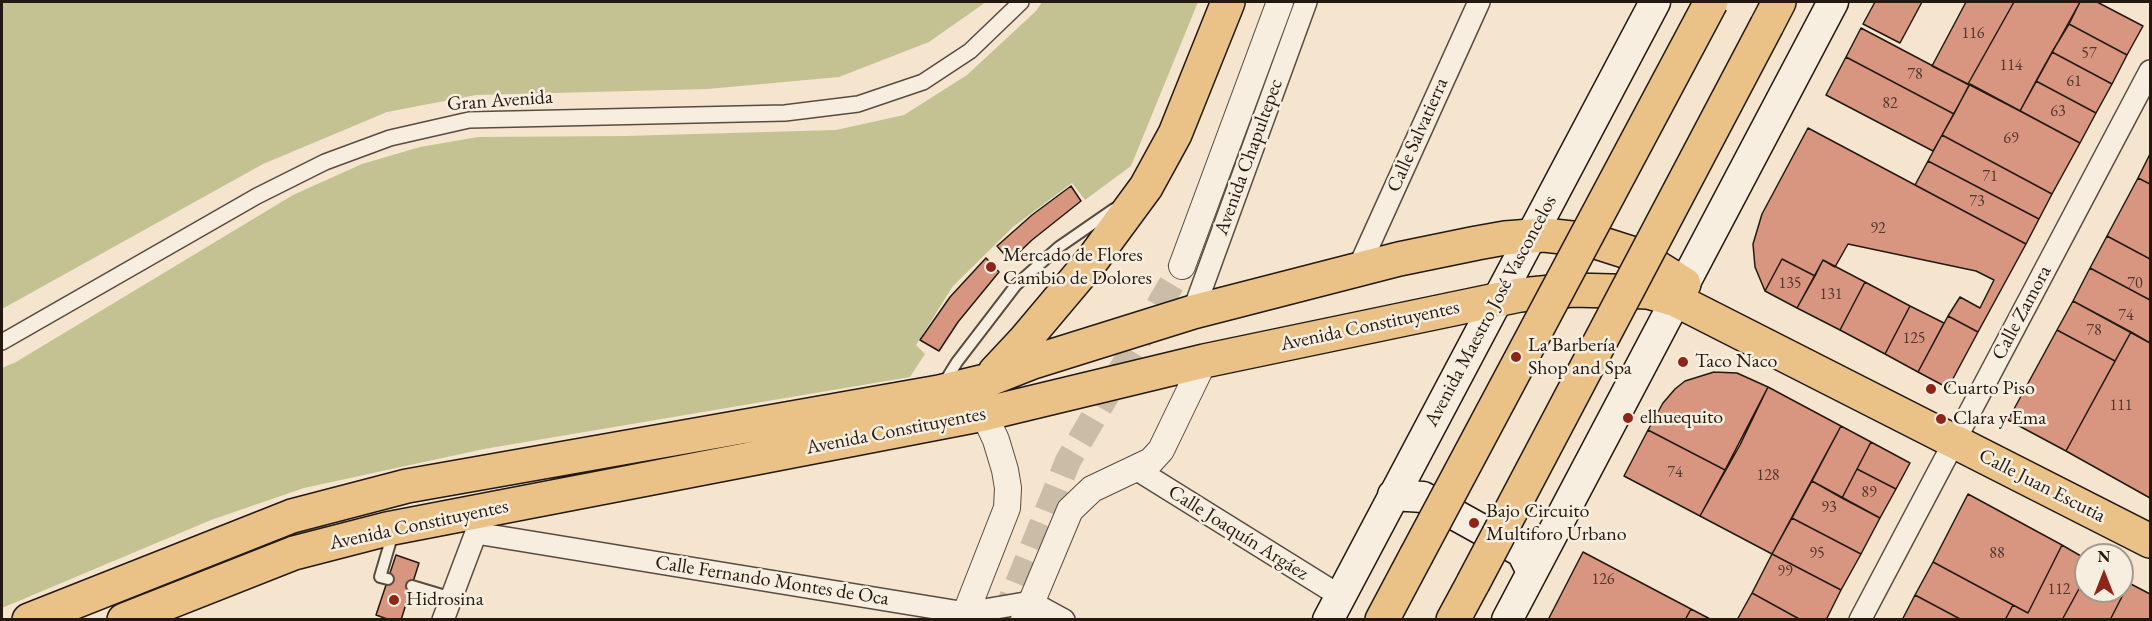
<!DOCTYPE html>
<meta charset="utf-8">
<style>
body{margin:0}
#map{position:relative;width:2152px;height:621px;overflow:hidden;background:#f5e5ce;font-family:"EB Garamond",serif}
canvas{display:block}
.frame{position:absolute;inset:0;border:3px solid #231911;pointer-events:none}
.north{position:absolute;left:2074px;top:543px;width:60px;height:60px;box-sizing:border-box;background:#f8eedf;border:2px solid #a3998d;border-radius:50%;rotate:0deg;font-size:16px;font-weight:700;line-height:24px;text-align:center;color:#231911}
.north::after{content:'';display:block;margin:auto;width:21px;height:27px;background:#8f2418;clip-path:polygon(50% 0,100% 100%,50% 72%,0 100%)}
</style>
<div id="map">
<canvas width="2152" height="621"></canvas>
<div class="frame"></div>
<div class="north">N</div>
</div>
<script>
const ctx = document.querySelector('canvas').getContext('2d');
ctx.lineJoin = 'round';
function paint(path, color) { ctx.fillStyle = color; ctx.fill(path, 'evenodd'); }
const toPath = rows => new Path2D(rows.map(r => 'M' + r).join(''));
function strokePath(path, color, width, dash) { ctx.strokeStyle = color; ctx.lineWidth = width; ctx.lineCap = dash ? 'butt' : 'round'; ctx.setLineDash(dash || []); ctx.stroke(path); }
function write(font, color, halo, rows, align = 'center') {
  ctx.font = font + ' "EB Garamond",serif'; ctx.lineWidth = 5; ctx.setLineDash([]); ctx.textBaseline = 'middle'; ctx.strokeStyle = halo; ctx.fillStyle = color; for (const [text, x, y, turn = 0] of rows) {
    ctx.save(); ctx.translate(x, y); ctx.rotate((+turn || 0) * Math.PI / 180); ctx.textAlign = isNaN(turn) ? turn : align; if (halo) ctx.strokeText(text, 0, 0); ctx.fillText(text, 0, 0); ctx.restore();
  }
}
paint(toPath([
 [2,2,986,2,929,42,839,77,708,89,476,95,387,112,263,164,2,309],
 [1042,2,1198,2,1131,166,1085,200,1072,183,1013,227,953,286,916,345,925,354,910,377,484,449,304,488,211,520,2,608,2,368,16,362,293,195,362,164,420,147,478,137,625,136,836,130,904,115,967,75,1036,11]
]), '#c4c293');
const building = toPath([
 [1875,2,1922,2,1900,43,1863,24,1875,2],
 [1966,2,2014,2,1968,84,1932,66,1966,2],
 [2014,2,2080,2,2020,111,1968,84,2014,2],
 [2080,2,2097,2,2143,26,2127,55,2069,24,2080,2],
 [2069,24,2127,55,2112,84,2052,52,2069,24],
 [1861,28,1969,85,1954,114,1846,57,1861,28],
 [2052,52,2112,84,2096,113,2036,81,2052,52],
 [1846,57,1954,114,1933,151,1826,95,1846,57],
 [2036,81,2096,113,2080,143,2020,111,2036,81],
 [1970,84,2080,143,2052,194,1942,135,1970,84],
 [1808,128,2026,244,1978,332,1948,316,1960,297,1980,308,1994,280,1976,271,1848,244,1835,267,1823,260,1815,276,1782,259,1765,291,1755,267,1753,244,1762,214,1808,128],
 [1942,135,2052,194,2039,219,1928,161,1942,135],
 [2150,154,2150,184,2138,178,2150,154],
 [1928,161,2039,219,2026,244,1915,185,1928,161],
 [2138,178,2150,184,2150,259,2107,236,2138,178],
 [1071,186,1081,201,1032,240,1010,261,997,246,1032,215,1071,186],
 [2107,236,2150,259,2150,300,2090,268,2107,236],
 [986,258,999,272,958,322,939,351,920,340,950,297,986,258],
 [1782,259,1815,276,1797,308,1765,291,1782,259],
 [1823,260,1865,282,1840,330,1797,308,1823,260],
 [2090,268,2150,300,2150,343,2073,301,2090,268],
 [1865,282,1910,306,1885,354,1840,330,1865,282],
 [2073,301,2131,332,2115,361,2057,330,2073,301],
 [1910,306,1944,323,1918,372,1885,354,1910,306],
 [1948,316,1978,332,1948,388,1918,372,1948,316],
 [2057,330,2115,361,2066,451,2008,420,2057,330],
 [2131,332,2150,343,2150,498,2066,451,2131,332],
 [1714,372,1737,373,1768,387,1725,470,1648,430,1663,403,1675,389,1685,381,1714,372],
 [1768,387,1841,426,1772,554,1700,516,1740,445,1768,387],
 [1841,426,1871,442,1842,498,1812,481,1841,426],
 [1648,430,1725,470,1700,516,1624,476,1648,430],
 [1871,442,1910,463,1896,489,1857,469,1871,442],
 [1857,469,1896,489,1880,518,1842,498,1857,469],
 [1812,481,1880,518,1861,554,1792,518,1812,481],
 [1968,494,2062,545,2028,613,1933,562,1968,494],
 [1792,518,1861,554,1841,590,1772,554,1792,518],
 [2062,545,2086,559,2086,576,2062,620,2005,620,2013,605,2028,613,2062,545],
 [1583,552,1691,609,1685,620,1548,620,1583,552],
 [1772,554,1841,590,1826,620,1801,620,1752,593,1772,554],
 [396,555,419,563,401,620,390,620,376,615,396,555],
 [1933,562,2013,605,2005,620,1962,620,1915,595,1933,562],
 [2086,576,2086,591,2122,591,2122,579,2129,583,2110,620,2062,620,2086,576],
 [2129,583,2150,594,2150,620,2110,620,2129,583],
 [1752,593,1801,620,1737,620,1752,593],
 [1915,595,1962,620,1902,620,1915,595],
 [1691,609,1712,620,1685,620,1691,609]
]);
paint(building, '#d89580');
strokePath(building, '#231911', 1.5);
strokePath(toPath([
 [1003,620,1068,461,1182,266]
]), '#cbbca8', 26, [26, 13]);
const service = toPath([
 [944,383,957,362,1016,285,1059,247,1114,209],
 [388,579,380,577,393,533],
 [412,586,452,598]
]);
const pedestrian = toPath([
 [2,342,257,196,325,162,390,138,469,120,785,113,858,104,923,82,970,51,1021,2]
]);
const minor = toPath([
 [1358,269,1479,2],
 [1193,312,1306,2],
 [1136,469,1340,596],
 [476,533,966,613,1031,602,1064,620],
 [443,620,480,522],
 [1860,620,2150,71]
]);
const tertiary = toPath([
 [1182,266,1280,2],
 [963,620,1007,508,1008,488,1005,470,996,440,984,414],
 [1024,620,1070,510,1092,489,1151,461,1161,450,1204,361]
]);
const secondary = toPath([
 [1393,495,1423,497,1522,552,1532,572],
 [1328,620,1655,2],
 [1507,620,1833,2]
]);
const primary = toPath([
 [995,372,1024,341,1093,259,1146,187,1175,134,1228,2],
 [29,620,292,516,407,486,939,392,985,381,1033,362,1193,312,1399,259,1477,243,1505,238,1544,235,1590,240,1637,255,1684,284],
 [124,620,294,553,387,529,984,414,1204,361,1520,295,1573,290,1648,292,1676,300,2150,541]
]);
const motorway = toPath([
 [1767,25,1779,2],
 [1382,620,1416,556],
 [1453,620,1473,583]
]);
strokePath(service, '#584c40', 14);
strokePath(pedestrian, '#584c40', 18);
strokePath(minor, '#584c40', 24);
strokePath(tertiary, '#584c40', 28);
strokePath(secondary, '#231911', 33);
strokePath(primary, '#231911', 36);
strokePath(motorway, '#231911', 36);
strokePath(service, '#f8eedf', 10);
strokePath(pedestrian, '#f8eedf', 15);
strokePath(minor, '#f8eedf', 21);
strokePath(tertiary, '#f8eedf', 26);
strokePath(secondary, '#f8eedf', 30);
strokePath(primary, '#eac287', 33);
strokePath(motorway, '#eac287', 33);
const motorwayBridge = toPath([
 [1416,556,1711,2],
 [1473,583,1767,25]
]);
strokePath(motorwayBridge, '#231911', 36, []);
strokePath(motorwayBridge, '#eac287', 33);
for (const [x, y, r, color] of [
 [991,267,6,"#8f2418"],
 [1516,357,6,"#8f2418"],
 [1683,362,6,"#8f2418"],
 [1931,389,6,"#8f2418"],
 [1628,418,6,"#8f2418"],
 [1941,419,6,"#8f2418"],
 [1474,523,6,"#8f2418"],
 [394,600,6,"#8f2418"]
]) { const dot = new Path2D(); dot.arc(x, y, r, 0, 2 * Math.PI); ctx.fillStyle = color; ctx.fill(dot); strokePath(dot, '#f8eedf', 2); }
write('16px', '#50382d', null, [
 ["116",1973,34],
 ["57",2089,54],
 ["114",2011,66],
 ["78",1915,75],
 ["61",2074,82],
 ["82",1890,104],
 ["63",2058,112],
 ["69",2011,139],
 ["71",1990,177],
 ["73",1977,202],
 ["92",1878,229],
 ["135",1790,284],
 ["70",2135,284],
 ["131",1831,295],
 ["74",2126,316],
 ["78",2094,331],
 ["125",1914,339],
 ["111",2121,406],
 ["74",1675,473],
 ["128",1768,476],
 ["89",1869,493],
 ["93",1829,508],
 ["95",1817,554],
 ["88",1997,554],
 ["99",1785,572],
 ["126",1603,580],
 ["112",2059,590]
]);
write('20px', '#231911', '#f8eedf', [
 ["Gran Avenida",500,101,-4],
 ["Calle Salvatierra",1418,135,-66],
 ["Avenida Chapultepec",1249,157,-70],
 ["Avenida Maestro José Vasconcelos",1491,311,-62],
 ["Calle Zamora",2022,313,-62],
 ["Avenida Constituyentes",1370,326,-12],
 ["Avenida Constituyentes",896,431,-11],
 ["Calle Juan Escutia",2042,486,27],
 ["Avenida Constituyentes",419,525,-12],
 ["Calle Joaquín Argáez",1238,533,32],
 ["Calle Fernando Montes de Oca",772,581,9]
]);
write('20px', '#231911', '#f8eedf', [
 ["Mercado de Flores",1003,256],
 ["Cambio de Dolores",1003,279],
 ["La Barbería",1528,346],
 ["Shop and Spa",1528,369],
 ["Taco Naco",1695,362],
 ["Cuarto Piso",1943,389],
 ["elhuequito",1640,418],
 ["Clara y Ema",1953,419],
 ["Bajo Circuito",1486,512],
 ["Multiforo Urbano",1486,535],
 ["Hidrosina",406,600]
], 'left');
</script>
